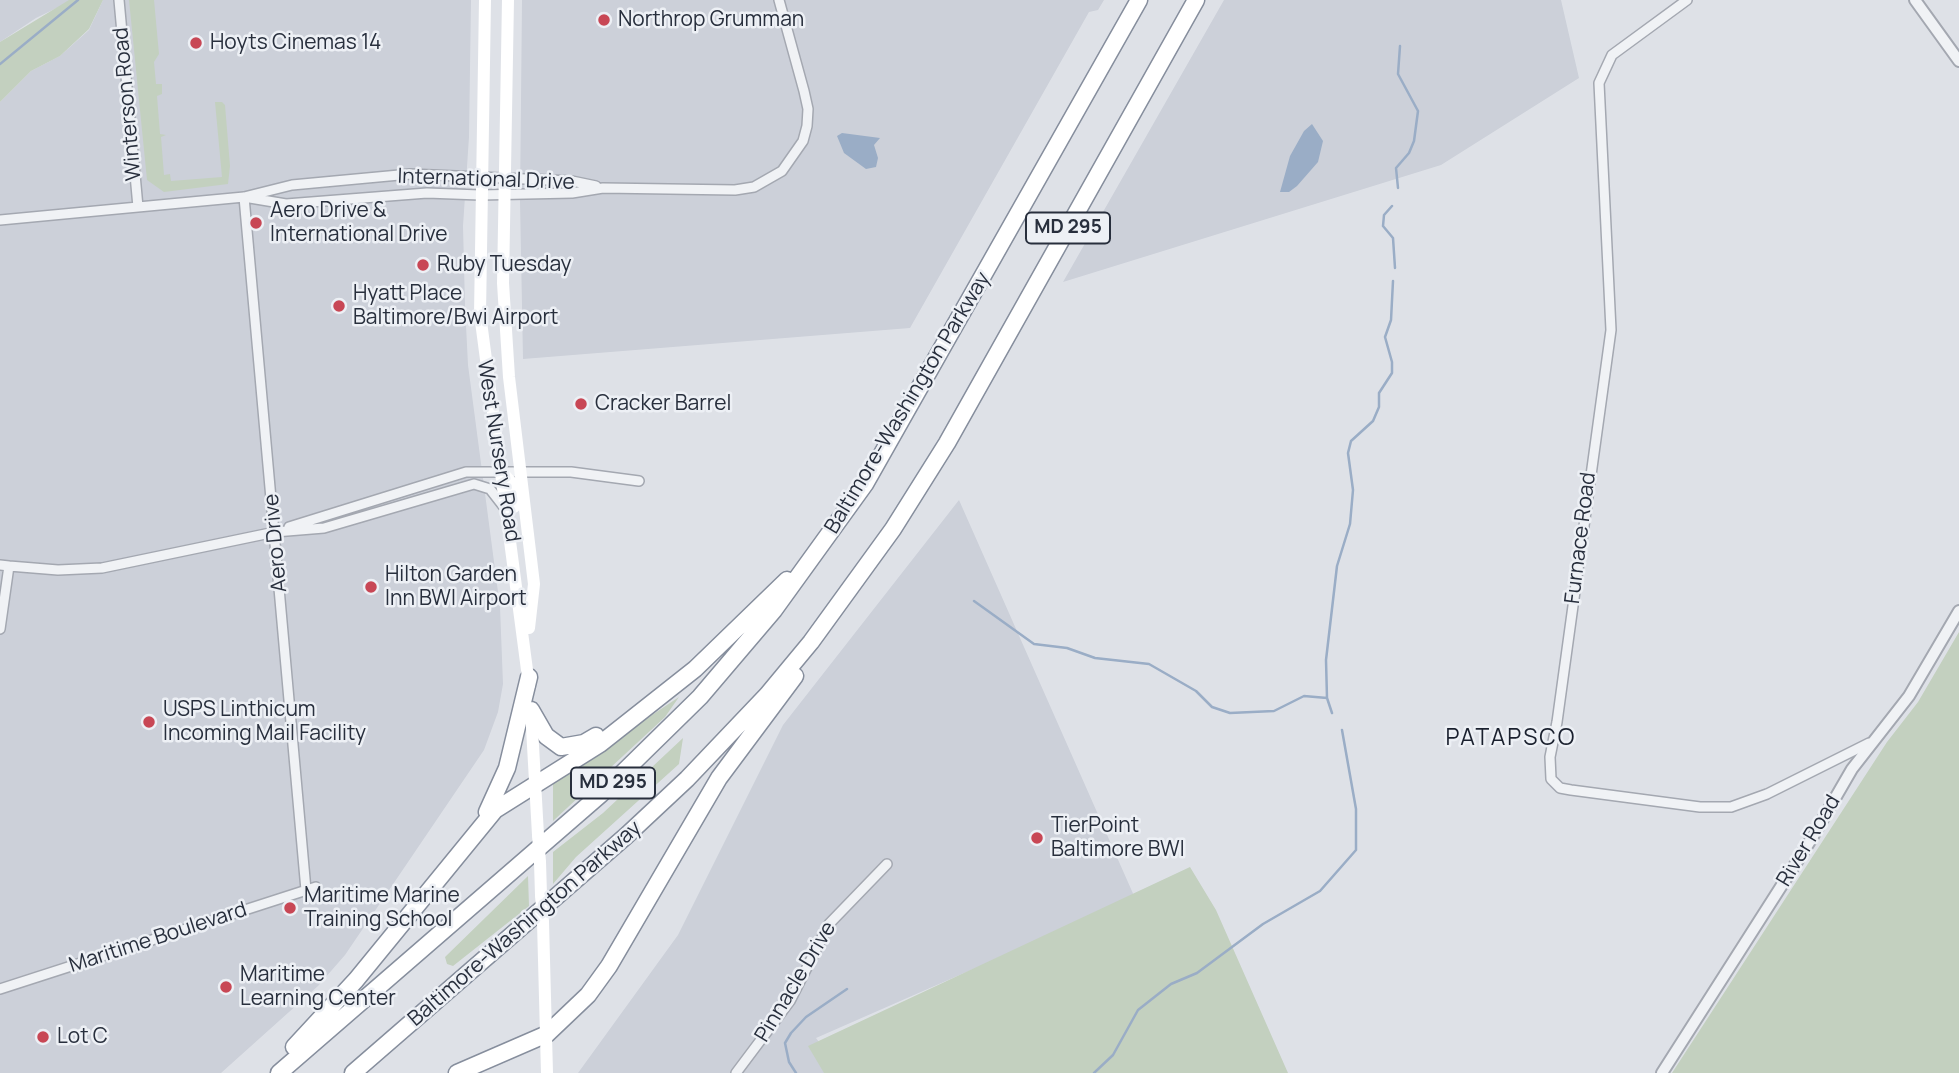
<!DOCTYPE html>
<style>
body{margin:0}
canvas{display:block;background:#dee1e7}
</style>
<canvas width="1959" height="1073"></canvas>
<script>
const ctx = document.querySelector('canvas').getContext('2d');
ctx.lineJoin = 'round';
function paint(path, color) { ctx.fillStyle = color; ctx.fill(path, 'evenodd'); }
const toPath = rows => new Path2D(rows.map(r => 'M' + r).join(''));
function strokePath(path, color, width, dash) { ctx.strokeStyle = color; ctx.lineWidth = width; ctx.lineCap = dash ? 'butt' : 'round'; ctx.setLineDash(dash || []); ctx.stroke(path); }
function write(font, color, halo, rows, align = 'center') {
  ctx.font = font + ' Manrope,sans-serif'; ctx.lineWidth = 5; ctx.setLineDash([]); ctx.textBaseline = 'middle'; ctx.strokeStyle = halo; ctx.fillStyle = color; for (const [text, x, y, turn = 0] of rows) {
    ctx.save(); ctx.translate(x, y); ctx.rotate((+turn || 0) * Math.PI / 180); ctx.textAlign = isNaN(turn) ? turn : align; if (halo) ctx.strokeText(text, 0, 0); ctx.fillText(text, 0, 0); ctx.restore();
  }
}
paint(toPath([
 [0,0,69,0,69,2,36,18,0,42],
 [103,0,471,0,469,137,463,226,465,305,468,365,500,607,503,684,498,712,484,750,345,955,318,986,221,1073,0,1073,0,102,31,71,60,56,89,30],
 [522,0,1104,0,1098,10,1089,12,910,328,523,359,520,201],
 [1224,0,1561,0,1579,78,1441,165,1063,282],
 [959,500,1135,898,816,1038,842,1073,578,1073,678,935,783,725]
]), '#ccd0d9');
paint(toPath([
 [69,0,103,0,89,29,60,56,31,71,0,102,0,42],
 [129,0,154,0,159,54,154,62,156,84,162,84,162,94,157,96,160,134,166,135,161,137,164,175,170,174,171,181,222,177,215,102,222,102,225,105,230,166,228,184,164,192,147,180],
 [1959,632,1959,1073,1672,1073,1887,742,1918,702],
 [679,697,665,717,553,821,553,781],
 [683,738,679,764,576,857,553,884,553,852,603,813],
 [1190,867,1216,910,1288,1073,824,1073,808,1046],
 [528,876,529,906,453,966,447,964,445,957]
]), '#c3d0bf');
paint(toPath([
 [1312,124,1323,141,1318,162,1297,186,1289,192,1280,192,1290,156,1304,131],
 [842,133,880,138,874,145,878,158,876,167,866,169,844,153,837,136]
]), '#9aadc6');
strokePath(toPath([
 [0,64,78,0],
 [1398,188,1396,168,1409,153,1414,141,1418,111,1398,74,1400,46],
 [1392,206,1384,215,1383,226,1393,238,1395,268],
 [974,601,1034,644,1067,648,1095,658,1149,664,1196,691,1212,707,1230,713,1274,711,1304,696,1327,698],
 [1332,713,1327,698,1326,660,1337,566,1350,524,1353,490,1348,453,1351,441,1373,421,1379,407,1379,393,1392,373,1392,362,1385,337,1391,320,1393,281],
 [796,1073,789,1062,785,1043,791,1033,806,1017,847,989],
 [1094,1073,1113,1055,1138,1010,1171,984,1197,973,1263,924,1320,891,1356,850,1356,809,1342,730]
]), '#9aadc6', 2.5);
const minor = toPath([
 [119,0,138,207],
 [1687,0,1612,55,1599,83,1611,330,1557,722,1550,757,1551,779,1560,788,1571,790,1700,807,1731,807,1767,794,1869,743],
 [244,197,286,204,427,193,480,195,572,193,603,188,735,190,754,187,782,171,803,141,807,126,808,109,804,91,779,0],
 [244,197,306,890],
 [0,220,244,197,292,185,410,174,572,181,596,186],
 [289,527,466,472,571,472,639,481],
 [0,565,9,566,0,629],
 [9,566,58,570,102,568,275,532,324,528,474,484,490,489,504,507],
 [0,989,316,887],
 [736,1073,790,1001,829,924,887,864]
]);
const tertiary = toPath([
 [1915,0,1959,61],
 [1662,1073,1812,838,1852,769,1909,696,1959,611]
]);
const motorway = toPath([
 [531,710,546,736,561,747,584,743,596,736],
 [487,812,507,768,529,677],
 [294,1047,356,980,495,810,600,744,695,669,787,580],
 [279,1073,601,794,700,697,774,610,865,484,1139,0],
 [353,1073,626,836,687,779,767,695,811,642,893,529,947,443,1196,0],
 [457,1073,547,1034,588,995,609,966,719,778,795,676]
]);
strokePath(minor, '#a4a8b1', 12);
strokePath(tertiary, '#a4a8b1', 14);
strokePath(motorway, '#868e9d', 19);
strokePath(minor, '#f0f2f5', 9);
strokePath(tertiary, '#f0f2f5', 10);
strokePath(toPath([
 [485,0,480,314,529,685],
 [508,0,503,283,509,377,534,584,529,628],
 [500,470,511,482,514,507],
 [531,710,538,835],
 [540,862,541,895],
 [543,922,547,1073]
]), '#fff', 12);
strokePath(motorway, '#fff', 16);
strokePath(toPath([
 [538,835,540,862],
 [541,895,543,922]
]), '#fff', 12);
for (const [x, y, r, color] of [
 [604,20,7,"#c84755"],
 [196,43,7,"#c84755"],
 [256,223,7,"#c84755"],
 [423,265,7,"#c84755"],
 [339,306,7,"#c84755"],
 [581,404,7,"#c84755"],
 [371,587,7,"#c84755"],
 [149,722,7,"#c84755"],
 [1037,838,7,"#c84755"],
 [290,908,7,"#c84755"],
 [226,987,7,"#c84755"],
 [43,1037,7,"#c84755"]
]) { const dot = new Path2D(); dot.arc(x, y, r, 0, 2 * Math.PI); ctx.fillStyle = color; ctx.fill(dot); strokePath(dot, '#edf0f5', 2.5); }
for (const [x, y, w] of [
 [1068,228,84],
 [613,783,84]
]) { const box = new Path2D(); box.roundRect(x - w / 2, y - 15.5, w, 31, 5); ctx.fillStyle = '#edf0f5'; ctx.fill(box); strokePath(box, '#282f3d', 2); }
write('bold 19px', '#282f3d', null, [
 ["MD 295",1068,228],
 ["MD 295",613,783]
]);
write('21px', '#282f3d', '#edf0f5', [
 ["Northrop Grumman",618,20],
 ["Hoyts Cinemas 14",210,43],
 ["Aero Drive &",270,211],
 ["International Drive",270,235],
 ["Ruby Tuesday",437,265],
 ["Hyatt Place",353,294],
 ["Baltimore/Bwi Airport",353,318],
 ["Cracker Barrel",595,404],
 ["Hilton Garden",385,575],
 ["Inn BWI Airport",385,599],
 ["USPS Linthicum",163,710],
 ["Incoming Mail Facility",163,734],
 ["TierPoint",1051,826],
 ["Baltimore BWI",1051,850],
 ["Maritime Marine",304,896],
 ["Training School",304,920],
 ["Maritime",240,975],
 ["Learning Center",240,999],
 ["Lot C",57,1037]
], 'left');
write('21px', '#282f3d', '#edf0f5', [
 ["Winterson Road",128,104,-95],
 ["International Drive",486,180,2],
 ["Baltimore-Washington Parkway",908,403,-59],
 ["West Nursery Road",498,451,81],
 ["Furnace Road",1581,538,-83],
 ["Aero Drive",276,543,-95],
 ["River Road",1809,841,-59],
 ["Baltimore-Washington Parkway",525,924,-41],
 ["Maritime Boulevard",158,938,-18],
 ["Pinnacle Drive",796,982,-59]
]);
ctx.letterSpacing = '2px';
write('23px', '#1a202e', '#edf0f5', [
 ["PATAPSCO",1511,739]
]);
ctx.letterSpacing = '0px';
</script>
